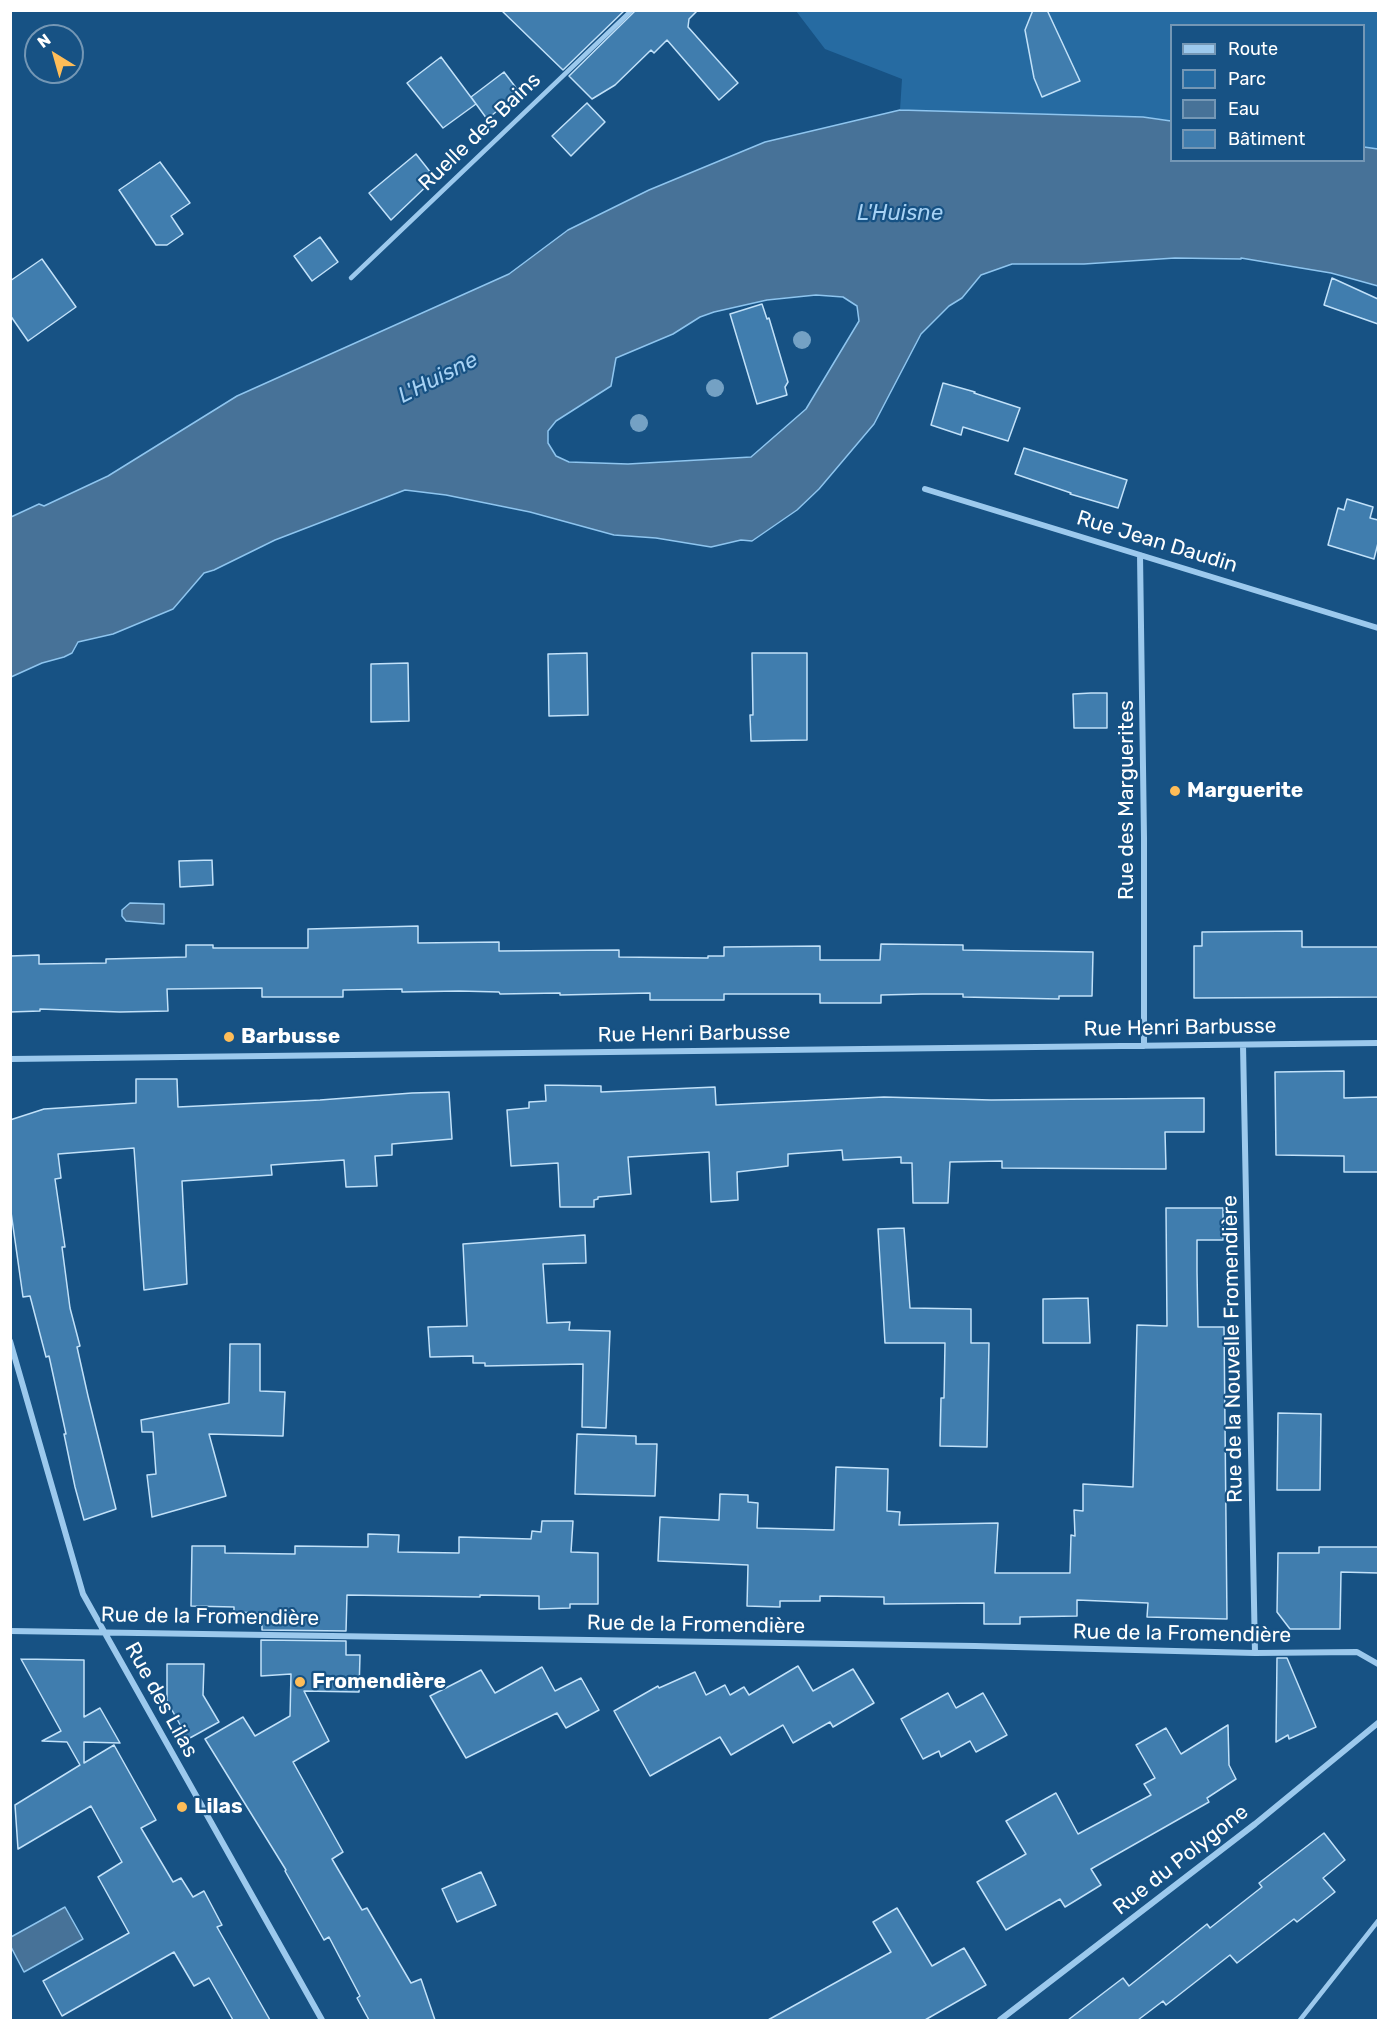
<!DOCTYPE html>
<meta charset="utf-8">
<style>
body{margin:0}
#map{position:relative;width:1389px;height:2031px;overflow:hidden;background:#175284;font-family:Rubik,sans-serif}
canvas{display:block}
.frame{position:absolute;inset:0;border:12px solid #fff;pointer-events:none}
.legend{position:absolute;left:1170px;top:24px;width:195px;height:138px;box-sizing:border-box;background:#175284;border:2px solid #7497b5;margin:0;padding:8px 10px;list-style:none;font-size:18px;color:#fff}
.legend li{display:flex;align-items:center;gap:12px;height:30px}
.legend b{width:30px;border:2px solid #7497b5}
.north{position:absolute;left:24px;top:24px;width:60px;height:60px;box-sizing:border-box;background:#175284;border:2px solid #7497b5;border-radius:50%;rotate:323deg;font-size:16px;font-weight:700;line-height:24px;text-align:center;color:#fff}
.north::after{content:'';display:block;margin:auto;width:21px;height:27px;background:#ffbd58;clip-path:polygon(50% 0,100% 100%,50% 72%,0 100%)}
</style>
<div id="map">
<canvas width="1389" height="2031"></canvas>
<div class="frame"></div>
<ul class="legend">
<li><b style="height:8px;background:#9cc9ed"></b>Route</li>
<li><b style="height:16px;background:#266ba2"></b>Parc</li>
<li><b style="height:16px;background:#477298"></b>Eau</li>
<li><b style="height:16px;background:#407dae"></b>Bâtiment</li>
</ul>
<div class="north">N</div>
</div>
<script>
const ctx = document.querySelector('canvas').getContext('2d');
ctx.lineJoin = 'round';
function paint(path, color) { ctx.fillStyle = color; ctx.fill(path, 'evenodd'); }
const toPath = rows => new Path2D(rows.map(r => 'M' + r).join(''));
function strokePath(path, color, width, dash) { ctx.strokeStyle = color; ctx.lineWidth = width; ctx.lineCap = dash ? 'butt' : 'round'; ctx.setLineDash(dash || []); ctx.stroke(path); }
function write(font, color, halo, rows, align = 'center') {
  ctx.font = font + ' Rubik,sans-serif'; ctx.lineWidth = 4.5; ctx.setLineDash([]); ctx.textBaseline = 'middle'; ctx.strokeStyle = halo; ctx.fillStyle = color; for (const [text, x, y, turn = 0] of rows) {
    ctx.save(); ctx.translate(x, y); ctx.rotate((+turn || 0) * Math.PI / 180); ctx.textAlign = isNaN(turn) ? turn : align; if (halo) ctx.strokeText(text, 0, 0); ctx.fillText(text, 0, 0); ctx.restore();
  }
}
paint(toPath([
 [796,11,1378,11,1378,149,1364,147,1364,26,1172,26,1171,121,1143,117,900,110,902,79,825,49]
]), '#266ba2');
const water = toPath([
 [900,110,1143,117,1171,121,1172,160,1364,160,1364,147,1378,149,1378,286,1331,273,1241,258,1241,259,1175,258,1084,264,1012,264,981,275,962,298,949,306,921,334,874,424,819,489,797,510,752,541,741,540,711,547,656,538,614,535,530,512,446,495,405,490,275,540,214,570,204,573,173,609,113,634,78,642,72,653,64,657,42,663,11,677,11,517,39,504,44,506,108,476,237,396,509,274,568,230,649,190,765,142,900,110],
 [816,295,843,297,857,306,859,321,806,409,751,457,628,464,569,462,556,456,548,443,548,431,556,421,611,386,616,358,673,334,700,317,714,312,767,300,816,295],
 [130,903,164,904,164,924,126,921,122,916,122,910,130,903],
 [65,1907,83,1939,24,1972,11,1947,11,1937,65,1907]
]);
paint(water, '#477298');
strokePath(water, '#8ec5ef', 1.5);
const building = toPath([
 [501,10,625,10,563,70,501,10],
 [636,10,698,10,689,19,688,27,738,83,719,100,667,40,654,53,651,50,615,85,592,99,569,76,636,10],
 [1033,10,1047,10,1080,81,1042,97,1034,78,1025,30,1033,10],
 [441,57,476,104,443,128,407,83,441,57],
 [504,72,520,93,487,119,471,97,504,72],
 [587,103,605,122,571,156,552,136,587,103],
 [416,154,435,178,391,220,369,193,416,154],
 [160,162,190,203,171,216,183,234,167,245,156,245,119,190,160,162],
 [320,237,338,262,312,281,294,256,320,237],
 [42,259,76,307,28,341,10,315,10,281,42,259],
 [1332,278,1378,299,1378,324,1324,305,1332,278],
 [762,304,767,319,769,318,788,382,785,387,787,395,757,404,730,314,762,304],
 [943,383,975,392,974,393,1020,408,1008,441,963,427,961,435,931,425,943,383],
 [1024,448,1127,480,1118,508,1070,494,1071,493,1015,474,1024,448],
 [1347,499,1373,507,1370,518,1378,520,1378,543,1374,559,1328,545,1338,508,1344,510,1347,499],
 [587,653,588,715,549,716,548,654,587,653],
 [752,653,807,653,807,740,751,741,750,715,753,715,752,653],
 [408,663,409,721,371,722,371,664,408,663],
 [1091,693,1107,693,1107,728,1074,728,1073,694,1091,693],
 [212,860,213,885,180,887,179,861,212,860],
 [418,926,418,943,499,942,499,951,619,950,619,957,708,958,708,956,724,956,724,947,820,946,820,960,880,960,881,944,963,945,963,950,1093,952,1092,996,1059,996,1059,999,963,997,963,994,922,994,881,995,881,1003,820,1003,820,994,724,994,724,1000,650,1000,650,993,560,995,560,993,500,994,499,992,459,991,402,992,402,989,343,990,343,997,262,997,262,988,167,989,168,1011,120,1012,40,1009,40,1011,10,1012,10,956,39,955,39,964,106,963,106,959,186,957,186,945,213,945,213,948,308,948,308,929,418,926],
 [1302,931,1302,947,1378,947,1378,997,1194,998,1194,946,1202,946,1202,932,1302,931],
 [1344,1071,1344,1098,1378,1097,1378,1172,1344,1172,1344,1156,1276,1155,1275,1072,1344,1071],
 [136,1079,177,1079,178,1107,320,1100,412,1093,449,1092,452,1139,392,1144,392,1155,375,1156,377,1186,346,1187,344,1160,271,1165,272,1175,182,1181,187,1284,144,1290,134,1148,58,1154,61,1178,55,1179,65,1247,62,1247,70,1308,80,1346,77,1347,88,1396,116,1509,84,1520,75,1487,64,1434,66,1434,49,1356,46,1357,30,1296,23,1297,10,1205,10,1120,44,1109,136,1103,136,1079],
 [545,1085,601,1086,601,1092,715,1087,716,1105,884,1097,991,1100,1204,1098,1204,1132,1165,1132,1166,1169,1002,1168,1002,1161,950,1162,948,1203,913,1203,912,1163,901,1163,901,1157,843,1160,842,1150,788,1154,788,1166,737,1172,738,1200,711,1202,709,1152,628,1157,631,1194,598,1197,598,1199,594,1200,594,1207,560,1207,558,1163,511,1166,507,1110,529,1108,529,1102,546,1101,545,1085],
 [1166,1208,1223,1208,1223,1240,1197,1240,1197,1272,1198,1327,1224,1327,1227,1619,1147,1617,1148,1603,1077,1600,1077,1616,1020,1617,1020,1624,984,1624,984,1603,884,1604,884,1597,820,1596,820,1601,780,1601,780,1607,747,1606,748,1565,658,1561,660,1517,719,1520,720,1494,748,1495,748,1502,758,1503,757,1528,834,1530,836,1467,888,1469,887,1511,900,1512,899,1525,998,1523,995,1573,1070,1573,1071,1535,1075,1536,1074,1510,1083,1511,1083,1484,1133,1487,1137,1325,1167,1326,1166,1208],
 [904,1228,910,1308,971,1309,971,1343,989,1343,987,1447,940,1446,941,1398,944,1398,945,1343,885,1343,878,1229,904,1228],
 [585,1235,586,1263,543,1264,547,1323,570,1322,569,1330,610,1331,606,1428,582,1427,583,1364,485,1366,485,1363,473,1363,473,1356,430,1357,428,1327,467,1326,463,1244,585,1235],
 [1088,1298,1090,1343,1043,1343,1043,1299,1088,1298],
 [230,1344,260,1344,260,1391,285,1392,283,1436,209,1434,226,1496,152,1517,147,1475,156,1474,153,1432,142,1432,141,1420,229,1403,230,1344],
 [1278,1413,1321,1414,1320,1490,1277,1490,1278,1413],
 [577,1434,636,1436,636,1444,657,1444,655,1496,575,1494,577,1434],
 [542,1521,573,1521,571,1552,598,1553,598,1604,570,1604,570,1608,539,1609,539,1596,480,1595,480,1597,347,1595,346,1631,262,1630,262,1613,234,1612,234,1607,191,1606,192,1546,225,1546,225,1553,295,1554,295,1546,368,1547,368,1534,399,1535,398,1552,459,1553,459,1537,531,1539,532,1531,541,1532,542,1521],
 [1319,1547,1378,1547,1378,1573,1341,1572,1340,1629,1290,1629,1277,1612,1278,1553,1319,1553,1319,1547],
 [261,1640,346,1641,346,1655,360,1655,359,1692,304,1691,329,1741,293,1762,343,1852,332,1859,362,1910,367,1908,411,1983,421,1979,435,2020,369,2020,357,1998,360,1996,329,1937,324,1940,285,1871,286,1870,205,1739,243,1717,255,1736,290,1716,291,1674,261,1676,261,1640],
 [1277,1658,1287,1658,1316,1727,1289,1739,1288,1735,1276,1742,1277,1658],
 [21,1659,84,1660,84,1717,100,1708,120,1743,84,1742,84,1763,114,1745,156,1820,141,1828,173,1882,181,1878,193,1897,204,1891,222,1925,217,1927,270,2020,233,2020,209,1978,194,1986,174,1952,62,2016,43,1981,129,1933,98,1877,122,1862,91,1806,18,1849,15,1805,80,1765,67,1742,42,1741,61,1731,21,1659],
 [167,1664,204,1664,203,1695,219,1722,188,1739,167,1701,167,1664],
 [798,1666,813,1691,853,1669,874,1703,833,1727,830,1722,793,1743,783,1725,731,1755,720,1737,650,1776,614,1711,658,1686,659,1688,695,1672,706,1695,725,1685,730,1695,744,1687,749,1695,798,1666],
 [542,1667,555,1691,581,1678,599,1710,566,1728,557,1713,466,1758,430,1696,481,1670,495,1693,542,1667],
 [948,1693,956,1708,983,1693,1007,1735,976,1752,970,1741,941,1757,939,1751,923,1759,901,1719,948,1693],
 [1228,1725,1229,1765,1236,1779,1207,1798,1209,1802,1091,1869,1101,1885,1065,1907,1060,1899,1006,1930,977,1882,1026,1854,1006,1821,1056,1793,1078,1834,1151,1795,1144,1784,1155,1778,1136,1745,1166,1728,1181,1754,1228,1725],
 [1324,1833,1345,1860,1323,1878,1335,1892,1297,1922,1294,1919,1237,1963,1230,1955,1166,2005,1163,2001,1138,2020,1068,2020,1123,1978,1129,1986,1207,1924,1210,1928,1262,1887,1259,1883,1324,1833],
 [481,1872,496,1905,457,1922,442,1889,481,1872],
 [897,1908,932,1966,964,1948,986,1985,925,2020,768,2020,891,1952,873,1922,897,1908]
]);
paint(building, '#407dae');
strokePath(building, '#c1e1f9', 1.5);
strokePath(toPath([
 [351,278,632,10],
 [1300,2020,1378,1921]
]), '#9cc9ed', 4.5);
strokePath(toPath([
 [925,489,1378,628],
 [1140,555,1144,838,1144,1046],
 [1243,1045,1255,1653],
 [10,1059,1378,1043],
 [10,1341,83,1594,322,2020],
 [10,1631,975,1646,1255,1653,1357,1652,1378,1664],
 [1000,2020,1255,1824,1378,1723]
]), '#9cc9ed', 6);
ctx.fillStyle = '#74a1c4';
for (const [x, y] of [
 [802,340],
 [715,388],
 [639,423]
]) { ctx.beginPath(); ctx.arc(x, y, 9, 0, 2 * Math.PI); ctx.fill(); }
for (const [x, y, r, color] of [
 [1175,791,6,"#ffbd58"],
 [229,1037,6,"#ffbd58"],
 [300,1682,6,"#ffbd58"],
 [182,1807,6,"#ffbd58"]
]) { const dot = new Path2D(); dot.arc(x, y, r, 0, 2 * Math.PI); ctx.fillStyle = color; ctx.fill(dot); strokePath(dot, '#175284', 2); }
write('21px', '#fff', '#175284', [
 ["Ruelle des Bains",480,132,-44],
 ["Rue Jean Daudin",1157,542,17],
 ["Rue des Marguerites",1127,800,-90],
 ["Rue Henri Barbusse",1180,1028,-1],
 ["Rue Henri Barbusse",694,1034,-1],
 ["Rue de la Nouvelle Fromendière",1233,1349,-91],
 ["Rue de la Fromendière",210,1617,1],
 ["Rue de la Fromendière",696,1625,1],
 ["Rue de la Fromendière",1182,1634,1],
 ["Rue des Lilas",161,1700,61],
 ["Rue du Polygone",1181,1860,-38]
]);
write('bold 21px', '#fff', '#175284', [
 ["Marguerite",1187,791],
 ["Barbusse",241,1037],
 ["Fromendière",312,1682],
 ["Lilas",194,1807]
], 'left');
write('italic 22px', '#a7d2f4', '#175284', [
 ["L'Huisne",900,214],
 ["L'Huisne",438,378,-27]
]);
</script>
